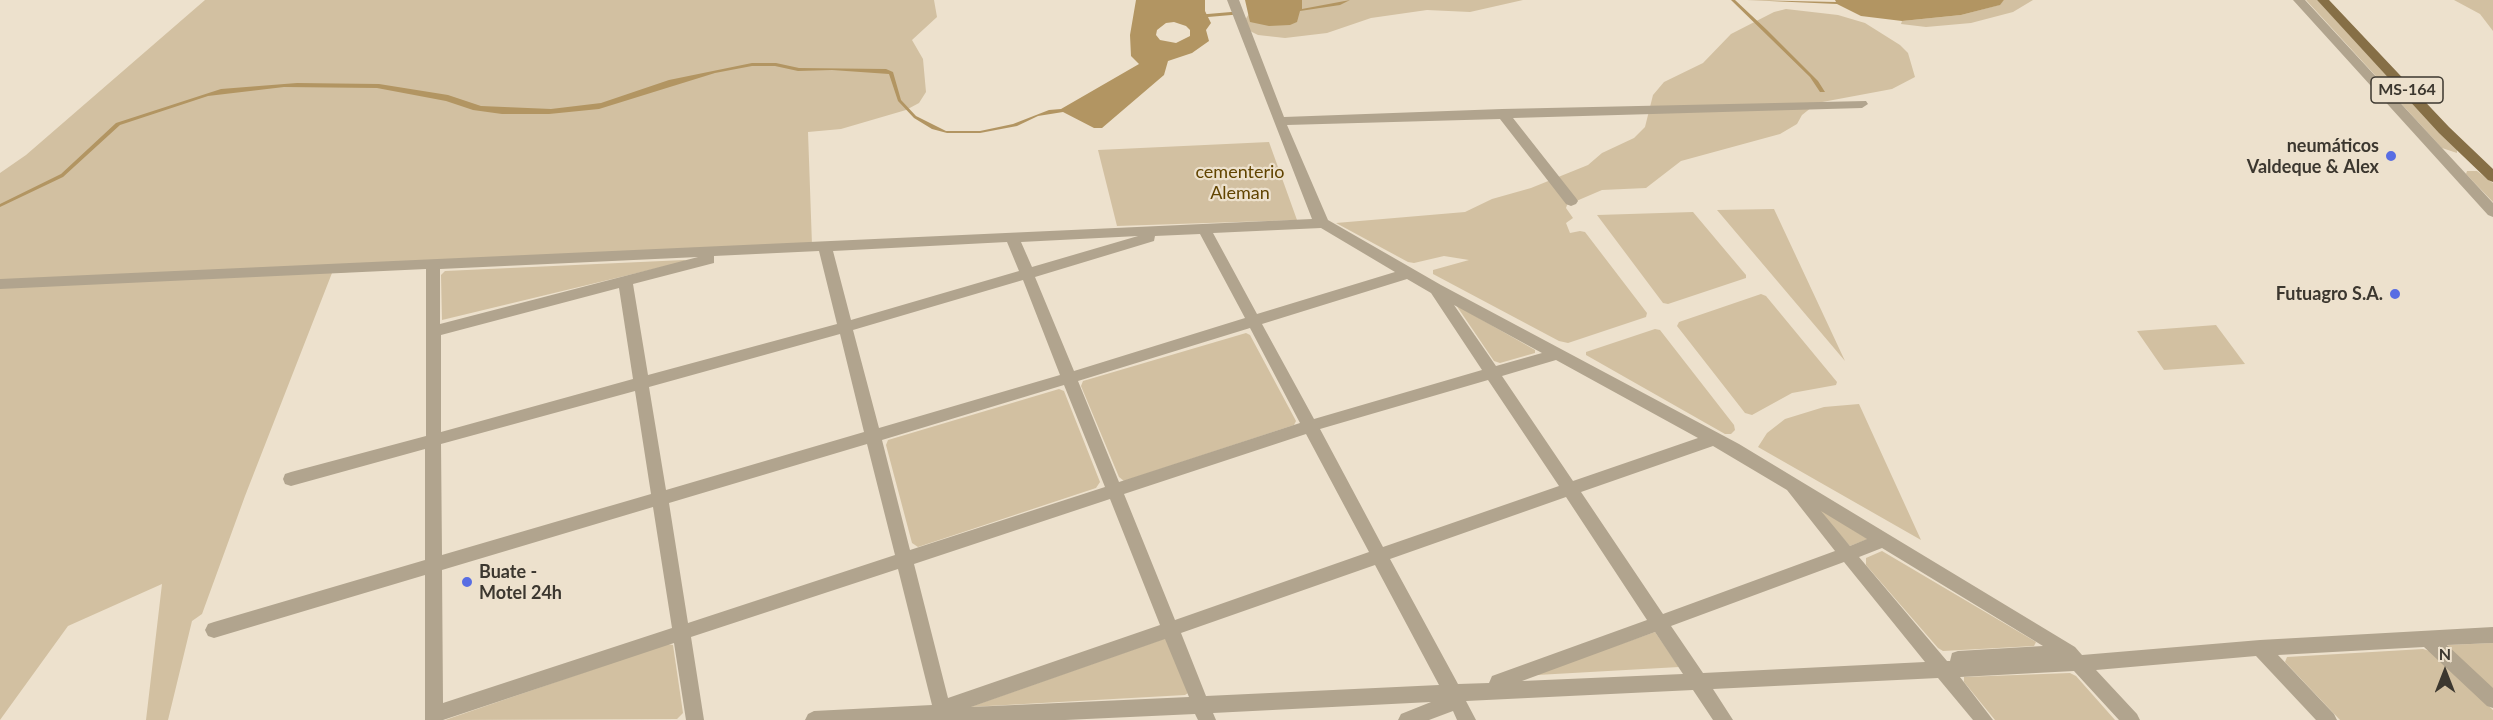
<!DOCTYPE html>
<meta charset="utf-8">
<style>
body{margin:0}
#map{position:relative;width:2493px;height:720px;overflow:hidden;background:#ede1cd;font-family:Lato,sans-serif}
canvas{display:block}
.north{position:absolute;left:2415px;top:642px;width:60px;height:60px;-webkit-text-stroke:4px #ede1cd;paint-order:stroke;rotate:0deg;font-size:16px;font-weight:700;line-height:24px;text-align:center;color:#3c372f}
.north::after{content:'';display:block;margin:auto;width:21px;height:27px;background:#3c372f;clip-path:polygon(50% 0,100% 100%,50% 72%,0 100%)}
</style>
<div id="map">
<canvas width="2493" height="720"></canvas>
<div class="north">N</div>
</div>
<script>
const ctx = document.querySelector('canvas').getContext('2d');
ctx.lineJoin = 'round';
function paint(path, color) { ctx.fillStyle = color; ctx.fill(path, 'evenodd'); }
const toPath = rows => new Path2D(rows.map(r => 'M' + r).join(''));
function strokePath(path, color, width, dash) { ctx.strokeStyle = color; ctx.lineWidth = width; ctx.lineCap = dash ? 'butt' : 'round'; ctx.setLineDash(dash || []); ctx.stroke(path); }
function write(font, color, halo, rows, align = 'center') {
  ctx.font = font + ' Lato,sans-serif'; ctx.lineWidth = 4.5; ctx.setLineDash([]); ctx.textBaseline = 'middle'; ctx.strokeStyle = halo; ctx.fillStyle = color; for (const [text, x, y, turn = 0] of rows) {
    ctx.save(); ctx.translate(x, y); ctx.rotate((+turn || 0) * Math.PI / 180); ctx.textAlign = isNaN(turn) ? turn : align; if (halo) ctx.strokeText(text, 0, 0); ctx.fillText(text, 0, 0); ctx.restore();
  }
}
paint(toPath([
 [205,0,934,0,937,17,912,40,923,59,926,92,919,103,906,110,841,129,808,132,812,245,332,273,245,496,202,614,192,621,168,720,146,720,162,584,68,626,0,720,0,173,26,155],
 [1258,0,1523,0,1470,12,1427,10,1371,18,1327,33,1285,38,1258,35,1246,29,1245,20],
 [2004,0,2033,0,2013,12,1971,23,1926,27,1901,24,1902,21,1961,15,1999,5],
 [2306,0,2317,0,2457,149,2457,153,2442,148],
 [2454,0,2493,0,2493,31,2480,14],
 [1786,9,1838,15,1865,23,1900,45,1908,53,1915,77,1892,89,1817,103,1802,115,1797,124,1780,134,1681,161,1646,188,1602,190,1567,205,1566,208,1573,218,1566,223,1570,233,1580,231,1585,232,1647,313,1646,317,1568,343,1559,341,1433,274,1433,270,1469,260,1444,256,1414,263,1408,262,1336,223,1465,212,1492,199,1531,188,1588,165,1602,153,1634,138,1645,127,1653,95,1664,82,1703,63,1731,34,1774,12],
 [1269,142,1297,220,1117,226,1098,150],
 [2467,171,2477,171,2493,183,2493,202,2466,174],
 [1774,209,1845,361,1717,210],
 [1693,212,1746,275,1746,278,1668,304,1663,303,1597,215],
 [684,260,687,261,442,320,441,275,445,271],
 [1761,294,1766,296,1837,382,1836,385,1792,393,1752,415,1745,413,1677,326,1679,322],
 [1456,305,1535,350,1535,353,1500,363,1494,361],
 [2216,325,2245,364,2164,370,2137,331],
 [1655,329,1660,330,1734,425,1735,430,1731,434,1725,434,1586,355,1586,352],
 [1246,333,1250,335,1296,421,1294,425,1124,481,1119,477,1081,386,1083,381],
 [1059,389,1064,391,1100,482,1096,488,918,547,912,543,886,445,888,440],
 [1859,404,1921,540,1758,447,1767,433,1785,419,1824,407],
 [1813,505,1868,539,1850,546],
 [1882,551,2036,642,2034,646,1943,651,1938,648,1866,565,1866,558],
 [1655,632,1679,667,1537,675,1541,672],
 [1166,638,1188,693,1185,695,970,707],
 [2493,643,2493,691,2450,651,2448,645],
 [667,644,673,645,683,713,677,719,445,720],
 [2423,649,2433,652,2493,710,2493,720,2340,720,2285,662,2287,657],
 [2070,673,2076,676,2115,720,1995,720,1964,682,1964,677]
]), '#d2c0a1');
paint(toPath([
 [1136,0,1205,0,1205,11,1211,23,1206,30,1209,41,1192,53,1168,61,1164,75,1102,128,1094,128,1063,112,1038,116,1017,126,980,133,947,133,932,129,914,118,898,101,889,74,832,70,798,71,775,66,752,66,715,73,599,109,549,114,502,114,473,110,446,101,377,88,284,87,208,96,120,125,63,177,0,207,0,204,61,174,116,123,221,89,297,83,379,84,448,95,481,106,551,109,601,103,669,80,752,63,776,63,799,68,886,69,893,72,901,100,916,116,946,131,980,131,1013,124,1049,110,1061,109,1139,64,1131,56,1130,35],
 [1174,22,1186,26,1190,30,1190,36,1176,43,1160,40,1156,35,1157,30,1166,23],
 [1245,0,1302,0,1302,9,1350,0,1340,5,1300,11,1297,22,1290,25,1269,26,1250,22],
 [1731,0,1735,0,1767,30,1818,81,1825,92,1820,92,1810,77],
 [1747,0,1836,2,1835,0,2004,0,2000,5,1961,15,1902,21,1861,16,1837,4]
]), '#b29562');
strokePath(toPath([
 [1202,16,1237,13]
]), '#b29562', 3);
paint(toPath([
 [1227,0,1239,0,1284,117,1502,109,1866,101,1868,104,1862,108,1513,118,1576,198,1578,201,1576,204,1571,206,1566,204,1500,119,1287,125,1328,220,1441,285,1739,444,2075,647,2082,655,2260,640,2493,627,2493,643,2447,645,2493,688,2493,708,2487,706,2424,647,2278,655,2334,714,2337,720,2316,720,2256,656,2096,670,2137,714,2140,720,2119,720,2074,671,1960,677,1993,720,1973,720,1938,678,1713,689,1733,720,1713,720,1693,690,1466,701,1476,720,1457,720,1453,711,1429,720,1398,720,1401,714,1431,702,1213,713,1216,720,1198,720,1195,714,1065,720,805,720,808,714,814,711,932,705,898,569,691,637,704,720,686,720,674,643,443,720,425,720,425,575,214,638,208,636,205,630,208,624,214,622,425,560,425,449,291,486,285,484,283,479,285,474,291,472,426,436,426,269,0,289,0,279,1312,219,1227,0],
 [1321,228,1395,272,1257,314,1213,233,1321,228],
 [1200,234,1245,318,1074,371,1035,277,1154,241,1155,236,1200,234],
 [1138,236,1032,267,1021,242,1138,236],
 [1007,242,1019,271,851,320,833,251,1007,242],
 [819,251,837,324,648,375,633,284,714,263,714,256,819,251],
 [698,257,440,324,440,269,698,257],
 [1407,279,1431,293,1482,370,1314,419,1262,324,1407,279],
 [1023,280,1060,375,879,428,853,330,1023,280],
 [619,288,633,379,441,432,441,335,619,288],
 [1454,305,1542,353,1496,366,1454,305],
 [1250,328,1300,423,1119,482,1078,381,1250,328],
 [840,334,864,432,666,490,649,387,840,334],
 [1556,360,1698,438,1573,481,1502,376,1556,360],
 [1488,380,1559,486,1383,547,1320,429,1488,380],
 [1064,385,1105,487,910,550,882,440,1064,385],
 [635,391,651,494,442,555,441,444,635,391],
 [1306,434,1369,552,1175,620,1124,494,1306,434],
 [867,444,895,555,688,623,669,503,867,444],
 [1713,446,1787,490,1835,551,1663,614,1581,492,1713,446],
 [1566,497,1647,620,1492,676,1489,683,1458,684,1390,559,1566,497],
 [1110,499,1160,625,948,698,914,564,1110,499],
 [653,507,672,628,443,703,442,570,653,507],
 [1821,511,1867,539,1850,546,1821,511],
 [1882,548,2043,646,1958,651,1952,653,1950,661,1947,661,1859,557,1882,548],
 [1844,562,1925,662,1703,673,1671,626,1844,562],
 [1375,565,1439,685,1206,696,1181,633,1375,565],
 [1655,632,1683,674,1522,681,1655,632],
 [1165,639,1189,697,971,707,1165,639],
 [2293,0,2305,0,2493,203,2493,217,2488,215,2293,0]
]), '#b1a48e');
paint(toPath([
 [2317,0,2329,0,2449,127,2493,169,2493,182,2488,180,2439,133,2317,0]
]), '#866f46');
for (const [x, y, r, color] of [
 [2391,156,6,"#586de3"],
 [2395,294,6,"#586de3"],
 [467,582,6,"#586de3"]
]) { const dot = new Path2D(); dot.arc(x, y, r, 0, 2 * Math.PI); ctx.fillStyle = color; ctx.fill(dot); strokePath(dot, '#ede1cd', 2); }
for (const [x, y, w] of [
 [2407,90,72]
]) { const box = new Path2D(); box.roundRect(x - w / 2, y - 13, w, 26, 4.5); ctx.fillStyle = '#ede1cd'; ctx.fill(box); strokePath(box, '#3c372f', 1.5); }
write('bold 16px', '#3c372f', null, [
 ["MS-164",2407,90]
]);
write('bold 18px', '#3c372f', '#ede1cd', [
 ["neumáticos",2379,146],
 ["Valdeque & Alex",2379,167],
 ["Futuagro S.A.",2383,294],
 ["Buate -",479,572,"left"],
 ["Motel 24h",479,593,"left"]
], 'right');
write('18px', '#614400', '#ede1cd', [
 ["cementerio",1240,172],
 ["Aleman",1240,193]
]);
</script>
